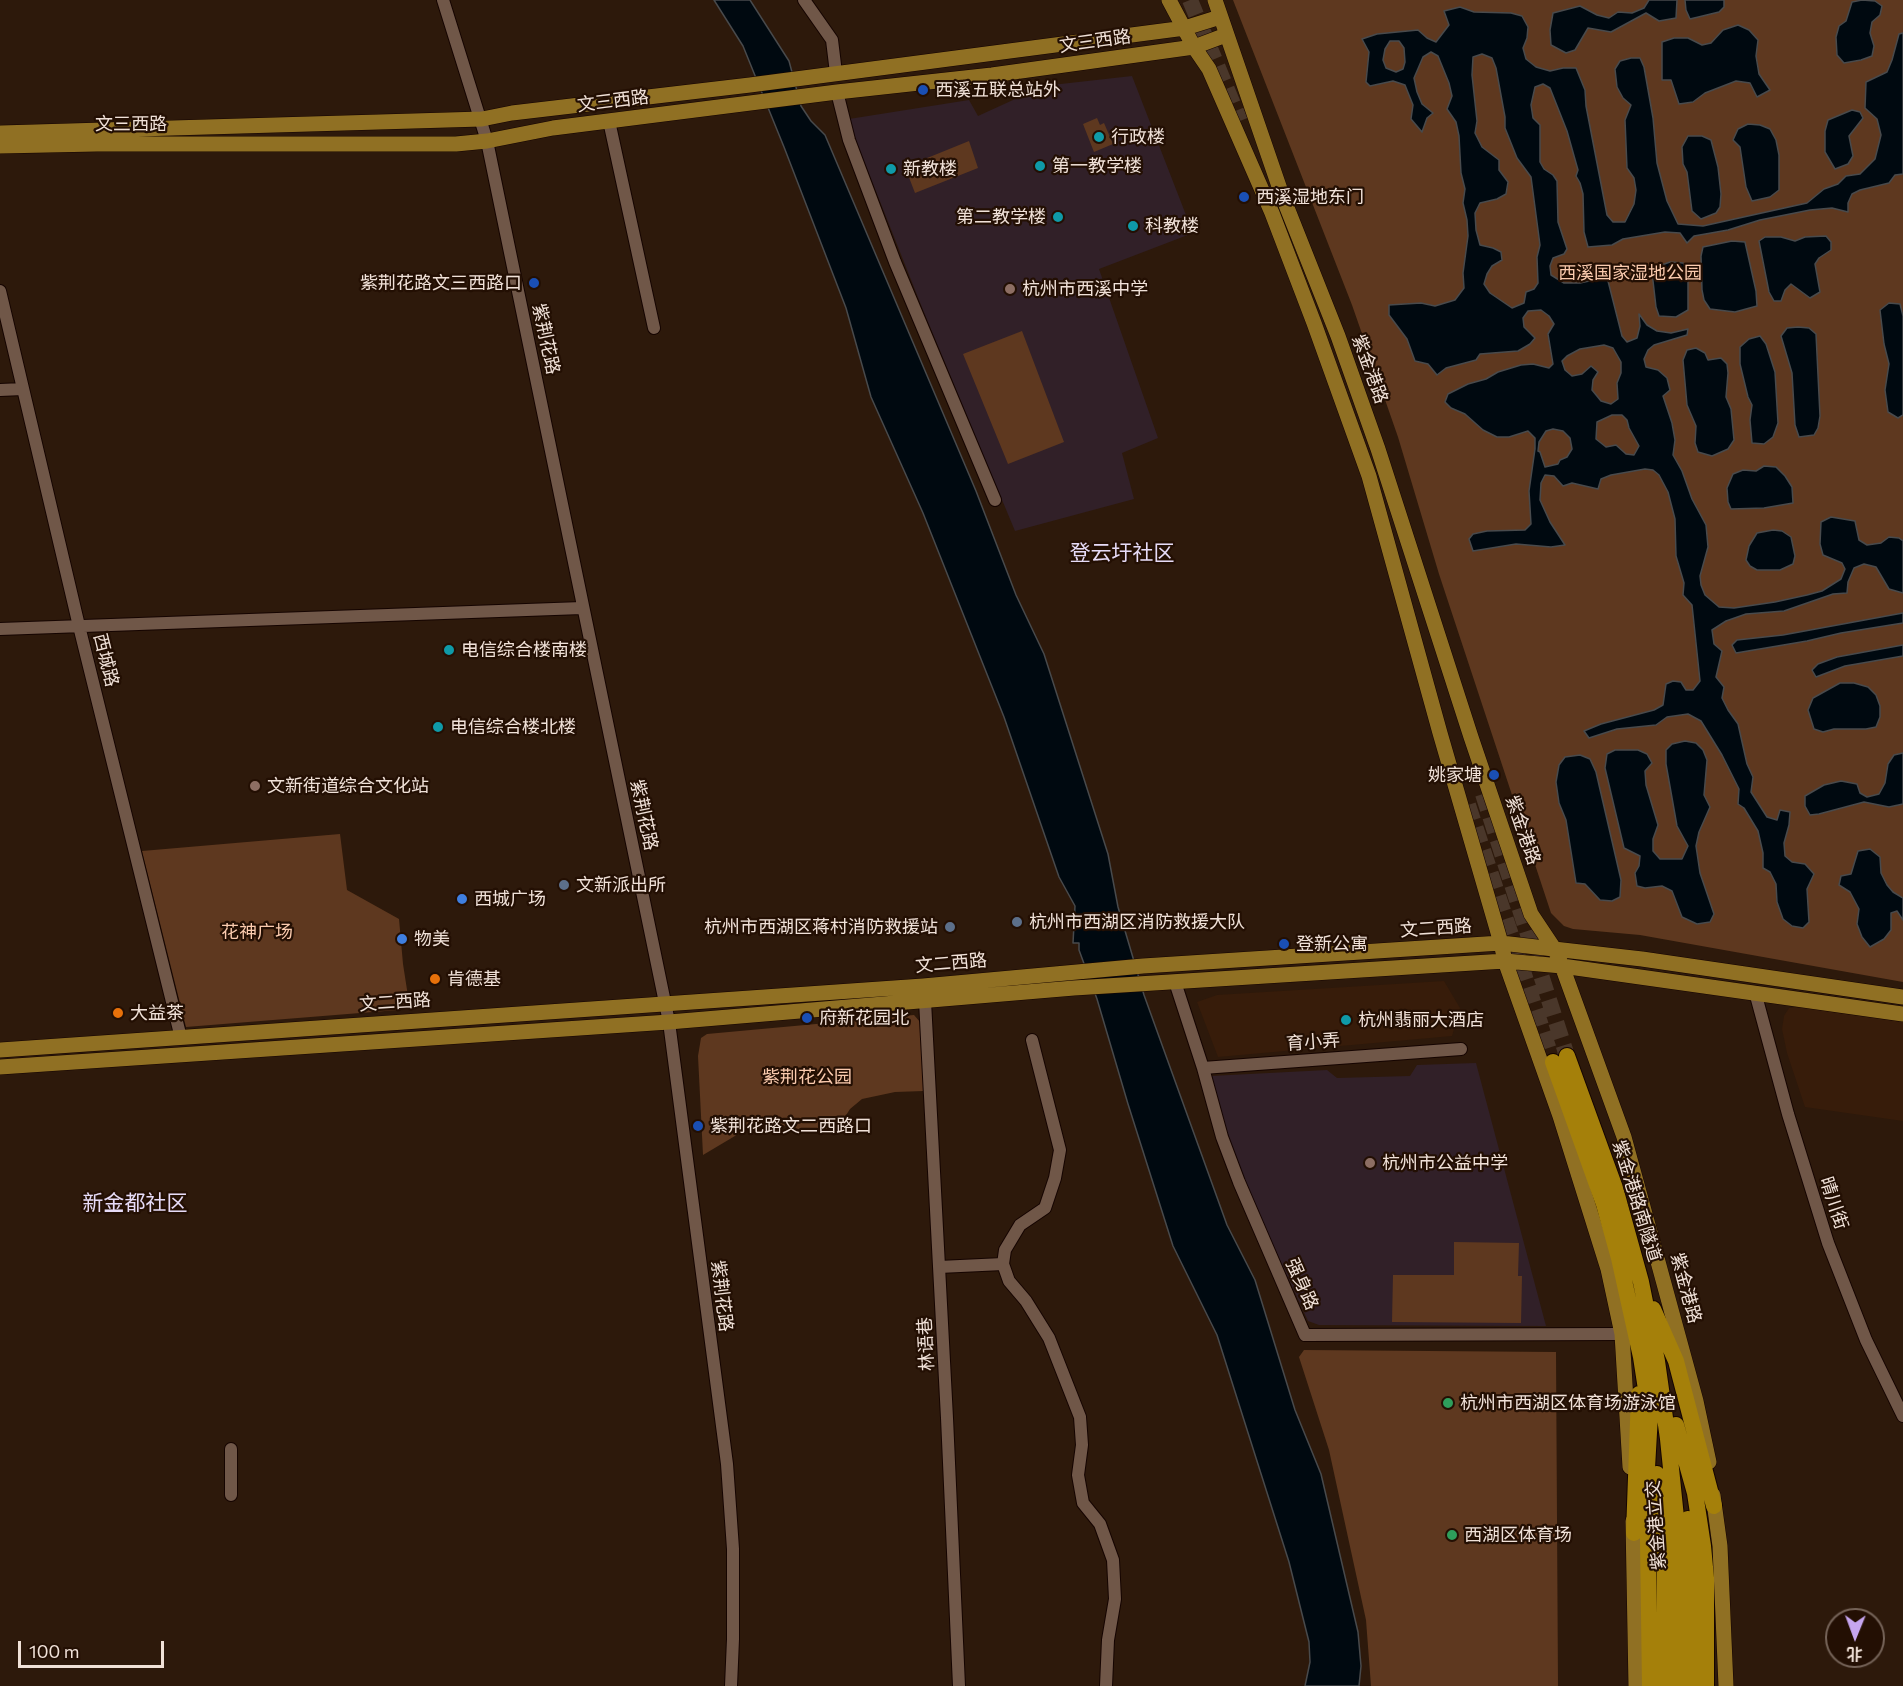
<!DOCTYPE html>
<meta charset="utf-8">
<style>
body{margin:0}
#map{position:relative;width:1903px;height:1686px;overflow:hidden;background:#2d190b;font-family:Commissioner,"Noto Sans SC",sans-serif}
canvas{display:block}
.north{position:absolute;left:1825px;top:1608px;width:60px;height:60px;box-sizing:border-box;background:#230f03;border:2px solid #756358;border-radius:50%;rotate:181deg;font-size:16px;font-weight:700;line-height:24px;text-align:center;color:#f0e1d8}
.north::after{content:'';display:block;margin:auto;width:21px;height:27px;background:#c6a6f0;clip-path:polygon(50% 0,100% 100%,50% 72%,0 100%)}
.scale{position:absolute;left:18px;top:1641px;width:146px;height:27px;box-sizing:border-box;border:3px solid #f0e1d8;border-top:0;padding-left:8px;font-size:18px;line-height:21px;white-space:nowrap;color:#f0e1d8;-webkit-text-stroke:4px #230f03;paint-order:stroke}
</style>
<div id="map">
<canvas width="1903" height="1686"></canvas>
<div class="north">北</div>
<div class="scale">100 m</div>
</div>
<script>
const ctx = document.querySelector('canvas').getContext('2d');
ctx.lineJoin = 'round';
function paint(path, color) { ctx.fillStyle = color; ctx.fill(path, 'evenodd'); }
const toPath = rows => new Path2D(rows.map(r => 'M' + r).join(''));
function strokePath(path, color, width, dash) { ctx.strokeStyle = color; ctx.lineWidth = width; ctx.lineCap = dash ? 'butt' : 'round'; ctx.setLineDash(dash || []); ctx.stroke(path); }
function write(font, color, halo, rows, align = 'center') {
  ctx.font = font + ' Commissioner,"Noto Sans SC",sans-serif'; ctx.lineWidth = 4.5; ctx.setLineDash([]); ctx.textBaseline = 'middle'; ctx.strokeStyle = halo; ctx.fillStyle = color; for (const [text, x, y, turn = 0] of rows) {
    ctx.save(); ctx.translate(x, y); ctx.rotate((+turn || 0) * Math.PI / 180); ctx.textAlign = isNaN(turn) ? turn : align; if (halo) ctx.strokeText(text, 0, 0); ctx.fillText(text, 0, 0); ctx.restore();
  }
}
paint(toPath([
 [1444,981,1460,1008,1452,1036,1218,1057,1197,1002,1217,995],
 [1799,1007,1903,1022,1903,1121,1805,1107,1787,1053,1782,1029,1784,1016,1789,1008]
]), '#371c0a');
paint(toPath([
 [1132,76,1193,233,1099,269,1158,438,1122,453,1134,499,1015,531,923,310,858,146,849,119,969,100,978,116,1013,100,1025,88],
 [1476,1063,1546,1326,1319,1325,1308,1321,1251,1197,1225,1128,1211,1076,1327,1070,1337,1078,1410,1076,1417,1065]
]), '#312028');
paint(toPath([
 [1233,0,1903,0,1903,982,1640,935,1573,929,1564,926,1551,913,1439,574,1398,437,1352,305],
 [1097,118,1100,125,1104,123,1113,144,1094,152,1083,124],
 [969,141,978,168,915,193,905,167],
 [1022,331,1064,442,1008,464,963,354],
 [340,834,347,890,399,919,403,964,410,1009,186,1027,142,851],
 [914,1015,920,1022,924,1091,895,1092,862,1099,850,1109,843,1120,827,1129,811,1132,782,1125,760,1126,745,1130,703,1155,698,1056,701,1038,707,1034],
 [1454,1242,1519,1243,1518,1276,1522,1276,1521,1323,1392,1322,1393,1275,1454,1275],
 [1304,1350,1556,1352,1558,1686,1371,1686,1366,1620,1329,1450,1299,1357]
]), '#5e381f');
const water = toPath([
 [714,0,750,0,789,61,801,106,811,121,825,135,976,491,1016,595,1044,654,1108,854,1118,907,1144,995,1227,1225,1255,1280,1295,1410,1321,1474,1358,1632,1361,1666,1359,1686,1305,1686,1310,1662,1309,1642,1289,1562,1217,1335,1173,1246,1128,1104,1097,999,1079,950,1079,943,1073,943,1075,906,1059,877,1004,717,923,513,871,397,846,308,784,147,743,46,714,0],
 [1649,0,1677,0,1676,18,1659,21,1646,13,1611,32,1588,28,1575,50,1566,53,1551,45,1550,30,1553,13,1580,6,1597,15,1609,18,1618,12,1632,13,1644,8,1649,0],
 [1685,0,1724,0,1724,7,1719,12,1690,19,1686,10,1685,0],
 [1862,0,1875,1,1882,6,1880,15,1872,22,1870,33,1874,46,1872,56,1861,60,1844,63,1837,55,1836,37,1839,26,1846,21,1852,2,1862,0],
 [1460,7,1474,12,1511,13,1522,16,1528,27,1527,38,1523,48,1526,59,1536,67,1550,71,1563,68,1576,68,1585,90,1586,106,1607,215,1613,222,1625,222,1634,204,1636,190,1634,178,1627,168,1625,120,1631,105,1623,98,1617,87,1615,69,1620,61,1631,58,1640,58,1644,67,1653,118,1657,163,1667,201,1678,224,1703,226,1807,203,1824,189,1838,184,1846,176,1860,174,1875,159,1881,135,1877,119,1865,108,1866,82,1887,72,1892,60,1899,34,1903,33,1903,174,1895,175,1889,183,1860,190,1852,194,1848,203,1848,212,1832,208,1810,210,1760,220,1728,230,1694,236,1687,243,1680,233,1665,232,1623,239,1612,245,1588,247,1584,232,1583,194,1580,183,1576,176,1578,170,1567,131,1550,88,1543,84,1535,87,1531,105,1533,118,1540,125,1540,162,1544,169,1553,175,1557,181,1558,222,1567,249,1564,254,1553,258,1550,266,1551,275,1564,283,1580,283,1607,277,1622,336,1627,342,1637,338,1640,326,1639,314,1647,325,1657,331,1671,333,1688,329,1687,335,1654,345,1648,350,1644,359,1646,367,1658,370,1667,378,1670,390,1663,396,1672,423,1675,440,1673,455,1682,471,1692,499,1706,525,1708,547,1700,576,1701,585,1705,595,1719,607,1734,608,1775,602,1807,595,1822,591,1841,579,1845,569,1842,563,1823,555,1820,544,1821,522,1831,517,1855,521,1859,540,1867,545,1881,543,1889,537,1899,538,1903,541,1903,593,1889,589,1876,567,1864,564,1854,568,1848,582,1847,593,1833,594,1784,611,1746,614,1726,621,1712,630,1714,644,1722,651,1716,677,1724,687,1722,698,1728,710,1738,724,1747,764,1753,777,1751,792,1767,817,1777,820,1780,810,1790,812,1789,825,1784,843,1785,856,1792,862,1805,864,1814,874,1807,889,1809,922,1803,928,1792,926,1783,919,1777,902,1776,884,1770,872,1763,868,1763,853,1758,831,1744,808,1738,804,1739,789,1722,755,1701,721,1688,714,1667,717,1656,725,1617,729,1589,738,1584,731,1601,724,1654,710,1663,705,1666,684,1673,681,1681,682,1686,690,1693,690,1700,681,1692,605,1683,595,1684,583,1676,556,1675,519,1668,492,1659,475,1653,470,1645,469,1611,475,1601,479,1598,489,1572,483,1563,486,1554,476,1545,475,1541,483,1540,500,1550,522,1565,545,1551,547,1516,544,1473,551,1469,539,1473,534,1487,531,1525,530,1531,524,1529,491,1535,449,1535,438,1528,431,1509,437,1497,437,1483,430,1465,414,1451,408,1445,402,1448,394,1468,384,1486,379,1498,372,1521,365,1533,364,1549,368,1553,364,1548,334,1554,324,1549,316,1541,310,1528,311,1523,318,1524,327,1535,338,1530,344,1518,351,1480,354,1476,360,1446,368,1437,375,1428,364,1415,361,1407,339,1389,315,1389,305,1421,303,1435,306,1455,300,1464,288,1463,273,1468,236,1467,220,1463,203,1465,189,1461,173,1459,136,1456,122,1447,109,1452,96,1449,83,1438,56,1431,52,1423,57,1414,78,1417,92,1422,104,1433,113,1427,118,1422,132,1411,119,1413,105,1405,85,1393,81,1370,86,1366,82,1369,52,1362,39,1377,34,1418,30,1427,38,1436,42,1449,25,1444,11,1460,7],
 [1390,41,1399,41,1404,48,1405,62,1403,69,1396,72,1386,68,1383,60,1385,49,1390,41],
 [1482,54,1492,58,1496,68,1505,117,1505,128,1517,158,1531,177,1540,245,1537,257,1538,283,1534,289,1526,292,1524,303,1512,308,1490,293,1484,284,1487,274,1492,266,1502,260,1501,252,1493,248,1480,245,1476,230,1475,213,1480,203,1497,199,1506,194,1508,182,1499,170,1499,160,1482,147,1475,133,1477,121,1472,75,1473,57,1482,54],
 [1604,345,1613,348,1621,362,1621,373,1617,383,1618,399,1611,404,1601,401,1592,390,1593,380,1598,372,1591,366,1582,374,1572,376,1565,370,1562,361,1567,356,1580,349,1604,345],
 [1612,415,1622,415,1627,420,1629,428,1639,446,1634,455,1626,454,1616,445,1606,447,1596,439,1597,422,1612,415],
 [1553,429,1563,431,1570,438,1572,449,1567,457,1560,460,1558,464,1545,467,1540,452,1538,451,1539,442,1546,431,1553,429],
 [1738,25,1749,30,1758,40,1756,56,1759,74,1770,90,1757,97,1750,83,1736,81,1705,93,1693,102,1679,104,1671,80,1662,80,1662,42,1674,38,1688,38,1702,45,1711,43,1723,30,1738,25],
 [1852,110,1860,112,1863,118,1849,136,1853,156,1848,164,1835,169,1825,152,1825,131,1828,120,1852,110],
 [1748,124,1760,125,1770,129,1776,140,1779,155,1779,190,1770,197,1752,201,1746,187,1740,147,1733,140,1738,129,1748,124],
 [1688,136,1702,136,1711,140,1718,167,1721,194,1720,207,1716,213,1701,219,1692,211,1687,172,1683,164,1682,147,1688,136],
 [1826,236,1831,242,1831,250,1819,258,1815,264,1820,292,1810,298,1791,284,1785,290,1781,301,1774,301,1769,292,1759,241,1765,237,1781,237,1795,241,1805,237,1826,236],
 [1732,241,1745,242,1756,291,1757,306,1735,312,1710,309,1704,300,1702,290,1701,256,1703,247,1732,241],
 [1670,262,1683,263,1688,269,1688,310,1676,317,1659,316,1656,307,1652,272,1659,266,1670,262],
 [1889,303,1900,304,1903,316,1903,415,1898,418,1888,412,1885,390,1889,364,1884,344,1880,310,1889,303],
 [1798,327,1809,328,1816,334,1820,416,1818,428,1814,435,1799,437,1795,425,1792,373,1781,336,1787,328,1798,327],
 [1760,336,1766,344,1775,372,1778,423,1773,437,1764,444,1752,443,1750,420,1752,405,1748,397,1740,364,1740,347,1749,339,1760,336],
 [1696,348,1705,353,1708,360,1721,358,1727,364,1728,373,1726,397,1731,409,1734,440,1728,449,1712,456,1698,452,1695,443,1696,426,1687,405,1683,360,1687,350,1696,348],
 [1764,466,1776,467,1785,476,1792,487,1793,503,1764,508,1731,509,1728,502,1727,488,1733,474,1743,470,1756,471,1764,466],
 [1773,530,1782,531,1791,537,1795,556,1793,564,1780,570,1757,570,1750,566,1746,560,1749,546,1757,533,1773,530],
 [1903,613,1903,623,1841,633,1807,641,1736,653,1732,645,1737,640,1783,635,1903,613],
 [1903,645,1903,656,1845,666,1816,677,1812,670,1818,664,1837,657,1903,645],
 [1840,683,1854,683,1868,687,1876,695,1880,706,1880,717,1876,727,1866,729,1834,729,1823,732,1814,729,1808,710,1813,698,1840,683],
 [1685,741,1696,743,1703,750,1707,760,1704,795,1710,807,1699,832,1696,846,1700,873,1714,914,1710,922,1697,924,1682,917,1672,891,1662,886,1645,888,1637,886,1635,873,1639,866,1640,856,1624,848,1605,768,1607,754,1615,750,1638,750,1647,754,1652,763,1645,771,1646,785,1658,825,1653,839,1653,851,1660,859,1682,859,1688,846,1677,826,1666,764,1666,750,1672,744,1685,741],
 [1903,753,1903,804,1889,807,1864,802,1819,814,1810,815,1805,806,1805,796,1824,785,1841,781,1857,784,1860,793,1867,797,1879,794,1885,783,1888,764,1894,755,1903,753],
 [1580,755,1590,759,1596,772,1621,880,1620,897,1612,901,1600,900,1585,884,1576,883,1566,820,1559,803,1556,782,1559,765,1565,757,1580,755],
 [1870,849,1880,857,1881,873,1887,885,1893,892,1903,898,1903,920,1897,911,1891,913,1891,930,1884,939,1870,947,1862,937,1857,924,1859,909,1850,892,1839,885,1841,876,1851,874,1858,851,1870,849]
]);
paint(water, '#000910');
strokePath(water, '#484a4c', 1.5);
strokePath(toPath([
 [1190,0,1240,121],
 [1483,794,1567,1056],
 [1468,805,1553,1062]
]), '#4a372a', 16, [16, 8]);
const minor = toPath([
 [443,0,487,141,669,1022,727,1464,733,1549,733,1639,731,1686],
 [804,0,832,40,836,73],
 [837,92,849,140,895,262,995,500],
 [609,121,654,328],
 [0,291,79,626,181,1038],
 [0,390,23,389],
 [0,629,582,608],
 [1175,982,1203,1068,1222,1137,1239,1182,1305,1335,1622,1334],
 [1755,992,1788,1114,1828,1243,1866,1340,1903,1416],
 [925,1001,947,1418,959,1686],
 [1032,1040,1060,1150,1055,1178,1045,1208,1020,1225,1005,1250,1003,1264,1009,1281,1026,1301,1049,1338,1080,1417,1082,1445,1078,1475,1083,1503,1100,1524,1113,1560,1115,1599,1108,1640,1106,1686],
 [1203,1068,1461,1049],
 [939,1267,1003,1264],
 [231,1449,231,1495]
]);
const major = toPath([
 [1169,0,1194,47,1209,69,1272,213,1314,323,1369,476,1440,733,1501,943,1505,961,1560,1116,1608,1269,1622,1334,1630,1467],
 [1215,0,1282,195,1338,336,1378,449,1471,737,1531,914,1555,950,1562,966,1624,1137,1696,1401,1709,1462],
 [0,133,482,119,512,113,750,85,1185,28,1220,17],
 [0,146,97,144,456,144,487,141,553,128,837,92,992,75,1194,47,1226,35],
 [0,1050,923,986,1143,966,1501,943,1642,959,1903,997],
 [0,1067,669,1022,1074,988,1505,961,1562,966,1903,1014],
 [1713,1495,1720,1546,1726,1686],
 [1633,1521,1636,1686]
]);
const highway = toPath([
 [1567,1056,1615,1188,1641,1282,1657,1361,1668,1439,1678,1537,1681,1601,1680,1686],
 [1553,1062,1604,1204,1619,1258,1641,1357,1650,1415,1647,1468,1650,1686],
 [1653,1309,1676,1361,1714,1506],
 [1676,1425,1695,1493,1703,1546,1706,1578,1706,1686],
 [1657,1474,1665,1572,1665,1686],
 [1688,1519,1693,1586,1693,1686],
 [1634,1533,1639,1394]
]);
strokePath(minor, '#150400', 14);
strokePath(major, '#150400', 16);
strokePath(highway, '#150400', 18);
strokePath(minor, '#705748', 12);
strokePath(major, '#907023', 15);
strokePath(highway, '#a5800a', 16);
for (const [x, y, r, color] of [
 [923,90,6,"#1a4fb4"],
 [1099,137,6,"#0f9aa8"],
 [1040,166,6,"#0f9aa8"],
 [891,169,6,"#0f9aa8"],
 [1244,197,6,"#1a4fb4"],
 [1058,217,6,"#0f9aa8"],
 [1133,226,6,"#0f9aa8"],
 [534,283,6,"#1a4fb4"],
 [1010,289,6,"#8d6e63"],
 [449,650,6,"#0f9aa8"],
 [438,727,6,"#0f9aa8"],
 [1494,775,6,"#1a4fb4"],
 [255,786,6,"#8d6e63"],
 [564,885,6,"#5c6f8a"],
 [462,899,6,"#3f7fe0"],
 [1017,922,6,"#5c6f8a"],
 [950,927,6,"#5c6f8a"],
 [402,939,6,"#3f7fe0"],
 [1284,944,6,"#1a4fb4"],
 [435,979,6,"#e8710a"],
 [118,1013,6,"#e8710a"],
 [807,1018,6,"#1a4fb4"],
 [1346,1020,6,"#0f9aa8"],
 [698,1126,6,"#1a4fb4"],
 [1370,1163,6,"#8d6e63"],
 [1448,1403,6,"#2e9e5b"],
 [1452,1535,6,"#2e9e5b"]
]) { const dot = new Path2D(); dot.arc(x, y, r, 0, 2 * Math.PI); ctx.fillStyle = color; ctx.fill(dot); strokePath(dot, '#230f03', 2); }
write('18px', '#f0e1d8', '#230f03', [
 ["文三西路",1095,41,-8],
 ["文三西路",613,101,-7],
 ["文三西路",131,124],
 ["紫荆花路",546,339,78],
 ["紫金港路",1370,369,70],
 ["西城路",106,660,76],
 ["紫荆花路",644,815,78],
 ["紫金港路",1523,830,71],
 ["文二西路",1436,928,-4],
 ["文二西路",951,963,-5],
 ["文二西路",395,1002,-4],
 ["育小弄",1313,1042,-4],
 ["紫金港路南隧道",1637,1201,73],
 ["晴川街",1834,1203,72],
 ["强身路",1302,1284,66],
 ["紫金港路",1686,1288,75],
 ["紫荆花路",722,1296,83],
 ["林语巷",926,1344,-93],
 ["紫金港立交",1656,1525,-94]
]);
write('18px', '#f0e1d8', '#230f03', [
 ["西溪五联总站外",935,90],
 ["行政楼",1111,137],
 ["第一教学楼",1052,166],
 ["新教楼",903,169],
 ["西溪湿地东门",1256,197],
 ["第二教学楼",1046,217,"right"],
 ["科教楼",1145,226],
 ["紫荆花路文三西路口",522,283,"right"],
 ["杭州市西溪中学",1022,289],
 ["电信综合楼南楼",461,650],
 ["电信综合楼北楼",450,727],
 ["姚家塘",1482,775,"right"],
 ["文新街道综合文化站",267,786],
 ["文新派出所",576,885],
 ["西城广场",474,899],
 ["杭州市西湖区消防救援大队",1029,922],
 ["杭州市西湖区蒋村消防救援站",938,927,"right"],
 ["物美",414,939],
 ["登新公寓",1296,944],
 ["肯德基",447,979],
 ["大益茶",130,1013],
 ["府新花园北",819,1018],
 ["杭州翡丽大酒店",1358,1020],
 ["紫荆花路文二西路口",710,1126],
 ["杭州市公益中学",1382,1163],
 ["杭州市西湖区体育场游泳馆",1460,1403],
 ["西湖区体育场",1464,1535]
], 'left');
write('18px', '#fbcbae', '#230f03', [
 ["西溪国家湿地公园",1630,273],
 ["花神广场",257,932],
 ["紫荆花公园",807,1077]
]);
write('21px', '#e6dbf7', '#230f03', [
 ["登云圩社区",1122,553],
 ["新金都社区",135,1203]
]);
</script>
